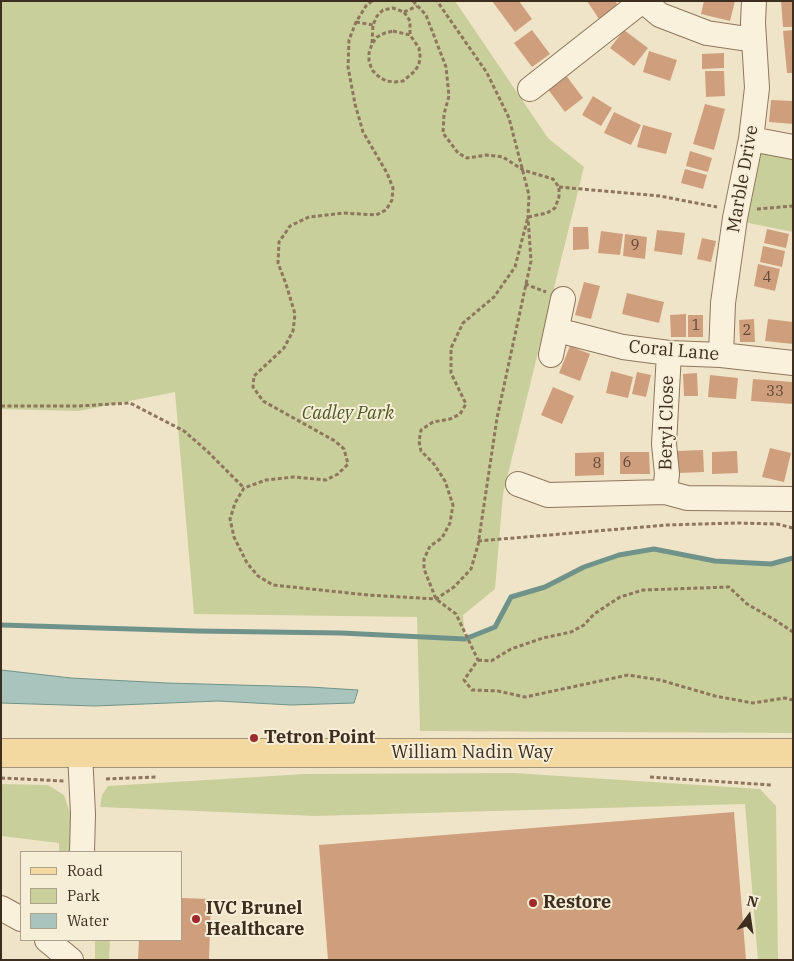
<!DOCTYPE html>
<style>
body{margin:0}
#map{position:relative;width:794px;height:961px;overflow:hidden;background:#f0e4c8;font-family:"IBM Plex Serif",serif}
canvas{display:block}
.frame{position:absolute;inset:0;border:2px solid #3d2e20;pointer-events:none}
.legend{position:absolute;left:20px;top:851px;width:162px;height:90px;box-sizing:border-box;background:#f7eed8;border:1px solid #ada18e;margin:0;padding:6px 9px;list-style:none;font-size:15px;color:#3d2e20}
.legend li{display:flex;align-items:center;gap:10px;height:25px}
.legend b{width:25px;border:1px solid #ada18e}
.north{position:absolute;left:724px;top:891px;width:50px;height:50px;-webkit-text-stroke:4px #f7eed8;paint-order:stroke;rotate:14deg;font-size:14px;font-weight:700;line-height:20px;text-align:center;color:#3d2e20}
.north::after{content:'';display:block;margin:auto;width:18px;height:22px;background:#3d2e20;clip-path:polygon(50% 0,100% 100%,50% 72%,0 100%)}
</style>
<div id="map">
<canvas width="794" height="961"></canvas>
<div class="frame"></div>
<ul class="legend">
<li><b style="height:6px;background:#f3d9a0"></b>Road</li>
<li><b style="height:14px;background:#c9cf9b"></b>Park</li>
<li><b style="height:14px;background:#a9c4bc"></b>Water</li>
</ul>
<div class="north">N</div>
</div>
<script>
const ctx = document.querySelector('canvas').getContext('2d');
ctx.lineJoin = 'round';
function paint(path, color) { ctx.fillStyle = color; ctx.fill(path, 'evenodd'); }
const toPath = rows => new Path2D(rows.map(r => 'M' + r).join(''));
function strokePath(path, color, width, dash) { ctx.strokeStyle = color; ctx.lineWidth = width; ctx.lineCap = dash ? 'butt' : 'round'; ctx.setLineDash(dash || []); ctx.stroke(path); }
function write(font, color, halo, rows, align = 'center') {
  ctx.font = font + ' "IBM Plex Serif",serif'; ctx.lineWidth = 4; ctx.setLineDash([]); ctx.textBaseline = 'middle'; ctx.strokeStyle = halo; ctx.fillStyle = color; for (const [text, x, y, turn = 0] of rows) {
    ctx.save(); ctx.translate(x, y); ctx.rotate((+turn || 0) * Math.PI / 180); ctx.textAlign = isNaN(turn) ? turn : align; if (halo) ctx.strokeText(text, 0, 0); ctx.fillText(text, 0, 0); ctx.restore();
  }
}
paint(toPath([
 [1,1,455,1,548,138,584,167,503,494,495,589,463,615,465,639,495,627,511,597,545,587,584,567,619,555,654,549,715,561,771,564,792,558,793,733,420,731,417,617,194,614,175,392,79,411,1,409],
 [759,152,793,155,793,232,744,222],
 [514,773,760,789,776,806,778,960,758,960,745,804,316,816,100,807,102,795,108,786,305,774],
 [1,784,48,785,64,795,74,825,72,852,59,852,59,843,1,836],
 [95,940,110,940,109,960,95,960]
]), '#c9cf9b');
const water = toPath([
 [1,670,71,678,167,683,310,687,358,690,354,703,291,705,218,701,95,706,1,703,1,670]
]);
paint(water, '#a9c4bc');
strokePath(water, '#6f938a', 1);
strokePath(toPath([
 [1,625,197,631,341,633,465,639,495,627,511,597,545,587,584,567,619,555,654,549,715,561,771,564,793,558]
]), '#6f938a', 5);
paint(toPath([
 [492,1,519,1,532,19,515,32],
 [587,1,615,1,618,5,599,19],
 [704,1,735,1,730,21,701,14],
 [781,1,793,1,793,27,783,27],
 [532,30,550,54,532,67,514,43],
 [624,30,648,48,634,66,610,48],
 [793,30,793,73,787,73,783,31],
 [649,51,677,60,670,81,643,72],
 [724,53,724,68,702,69,702,54],
 [705,71,724,71,725,96,706,97],
 [565,74,583,98,565,112,547,88],
 [593,96,612,108,601,126,582,115],
 [771,100,793,101,793,124,769,122],
 [705,104,725,109,714,150,693,144],
 [614,112,641,125,631,145,604,133],
 [643,125,672,133,666,154,637,147],
 [690,151,712,158,708,172,686,166],
 [685,169,707,175,703,189,681,183],
 [573,227,588,227,589,249,573,250],
 [767,229,789,234,786,248,764,243],
 [657,230,685,233,682,255,654,251],
 [601,231,623,234,620,255,598,253],
 [625,234,647,237,645,259,623,256],
 [702,238,716,241,711,262,697,259],
 [763,246,785,251,782,267,760,262],
 [758,264,780,269,775,291,754,286],
 [584,282,600,286,591,319,575,315],
 [627,293,664,302,659,323,622,314],
 [686,314,686,337,671,337,670,315],
 [688,315,703,315,703,337,688,337],
 [754,319,755,342,740,342,739,320],
 [768,319,793,322,793,344,765,341],
 [570,346,590,354,580,381,559,373],
 [611,371,633,377,628,398,606,393],
 [637,372,651,375,646,397,632,394],
 [697,373,698,396,684,396,683,374],
 [710,375,738,378,736,399,708,397],
 [753,379,793,382,793,404,751,401],
 [553,387,574,396,562,424,541,415],
 [770,448,791,453,784,482,762,477],
 [703,450,704,472,679,473,677,451],
 [737,451,738,473,712,474,712,452],
 [604,452,604,475,575,476,575,453],
 [620,452,649,452,650,474,620,474],
 [734,812,746,960,328,960,319,845],
 [181,898,211,899,209,960,138,960,139,940,181,940]
]), '#cf9f7d');
const minor = toPath([
 [643,1,660,15,707,33,754,40],
 [530,89,642,1],
 [751,139,793,147],
 [557,330,623,347,669,353,721,355,793,363],
 [551,355,563,299],
 [721,355,723,303,735,218,751,139,757,88,753,23,754,1],
 [518,484,548,495,665,492,687,498,793,499],
 [665,492,667,474,664,444,669,353],
 [80,753,83,814,82,852],
 [1,908,21,919],
 [47,940,71,960]
]);
const major = toPath([
 [1,753,793,753]
]);
strokePath(minor, '#8d765c', 26);
strokePath(major, '#5b4430', 29);
strokePath(toPath([
 [372,1,366,6,356,22,349,40,348,67,355,104,363,132,387,173,393,188,392,200,386,210,376,215,344,213,309,217,290,226,279,242,278,263,286,284,295,314,293,331,284,348,254,376,253,387,263,401,335,441,344,449,348,464,338,474,326,480,294,477,266,480,244,488,235,503,230,519,234,537,247,563,258,576,273,585,368,595,436,599,454,587,471,569,478,545,497,418,531,261,528,217,529,195,509,118,487,73,437,1],
 [413,1,426,15,446,67,449,96,444,114,443,133,458,153,467,158,487,155,503,157,523,170,553,179,559,187,559,197,555,208,547,213,528,217,515,267,494,297,463,323,451,348,451,373,466,404,460,414,450,419,433,422,421,430,419,441,421,451,434,464,445,481,453,505,450,523,442,538,430,546,424,559,424,569,436,599,456,614,478,660,464,680,472,690,498,691,525,697,628,675,660,680,715,696,753,703,785,698,793,700],
 [404,12,417,6],
 [356,22,373,25],
 [393,31,410,35,419,48,420,56,419,64,415,71,403,81,395,82,386,81,378,76,372,70,369,61,369,53,372,44,377,37,385,33,393,31],
 [372,43,373,25,377,16,383,10,393,8,404,12,410,21,410,35],
 [559,187,660,196,717,207],
 [757,209,793,206],
 [525,284,546,292],
 [1,406,79,406,130,403,184,431,207,451,244,488],
 [478,541,667,525,737,523,777,524,793,528],
 [478,660,491,661,511,649,543,638,571,632,584,625,594,614,620,597,643,590,729,587,747,604,775,620,793,632],
 [650,777,771,785],
 [1,778,64,781],
 [106,779,156,777]
]), '#8d765c', 3, [4, 2.5]);
strokePath(minor, '#faf1dc', 24);
strokePath(major, '#f3d9a0', 28);
for (const [x, y, r, color] of [
 [254,738,5,"#9e2a2b"],
 [533,903,5,"#9e2a2b"],
 [196,919,5,"#9e2a2b"]
]) { const dot = new Path2D(); dot.arc(x, y, r, 0, 2 * Math.PI); ctx.fillStyle = color; ctx.fill(dot); strokePath(dot, '#f7eed8', 2); }
write('15px', '#624a37', null, [
 ["9",635,246],
 ["4",767,278],
 ["1",696,326],
 ["2",747,331],
 ["33",775,392],
 ["6",627,463],
 ["8",597,464]
]);
write('18px', '#3d2e20', '#f7eed8', [
 ["Marble Drive",743,179,-80],
 ["Coral Lane",674,351,5],
 ["Beryl Close",667,423,-89],
 ["William Nadin Way",472,753]
]);
write('italic 18px', '#4d5a26', '#f7eed8', [
 ["Cadley Park",348,414]
]);
write('bold 18px', '#3d2e20', '#f7eed8', [
 ["Tetron Point",264,738],
 ["Restore",543,903],
 ["IVC Brunel",206,909],
 ["Healthcare",206,930]
], 'left');
</script>
